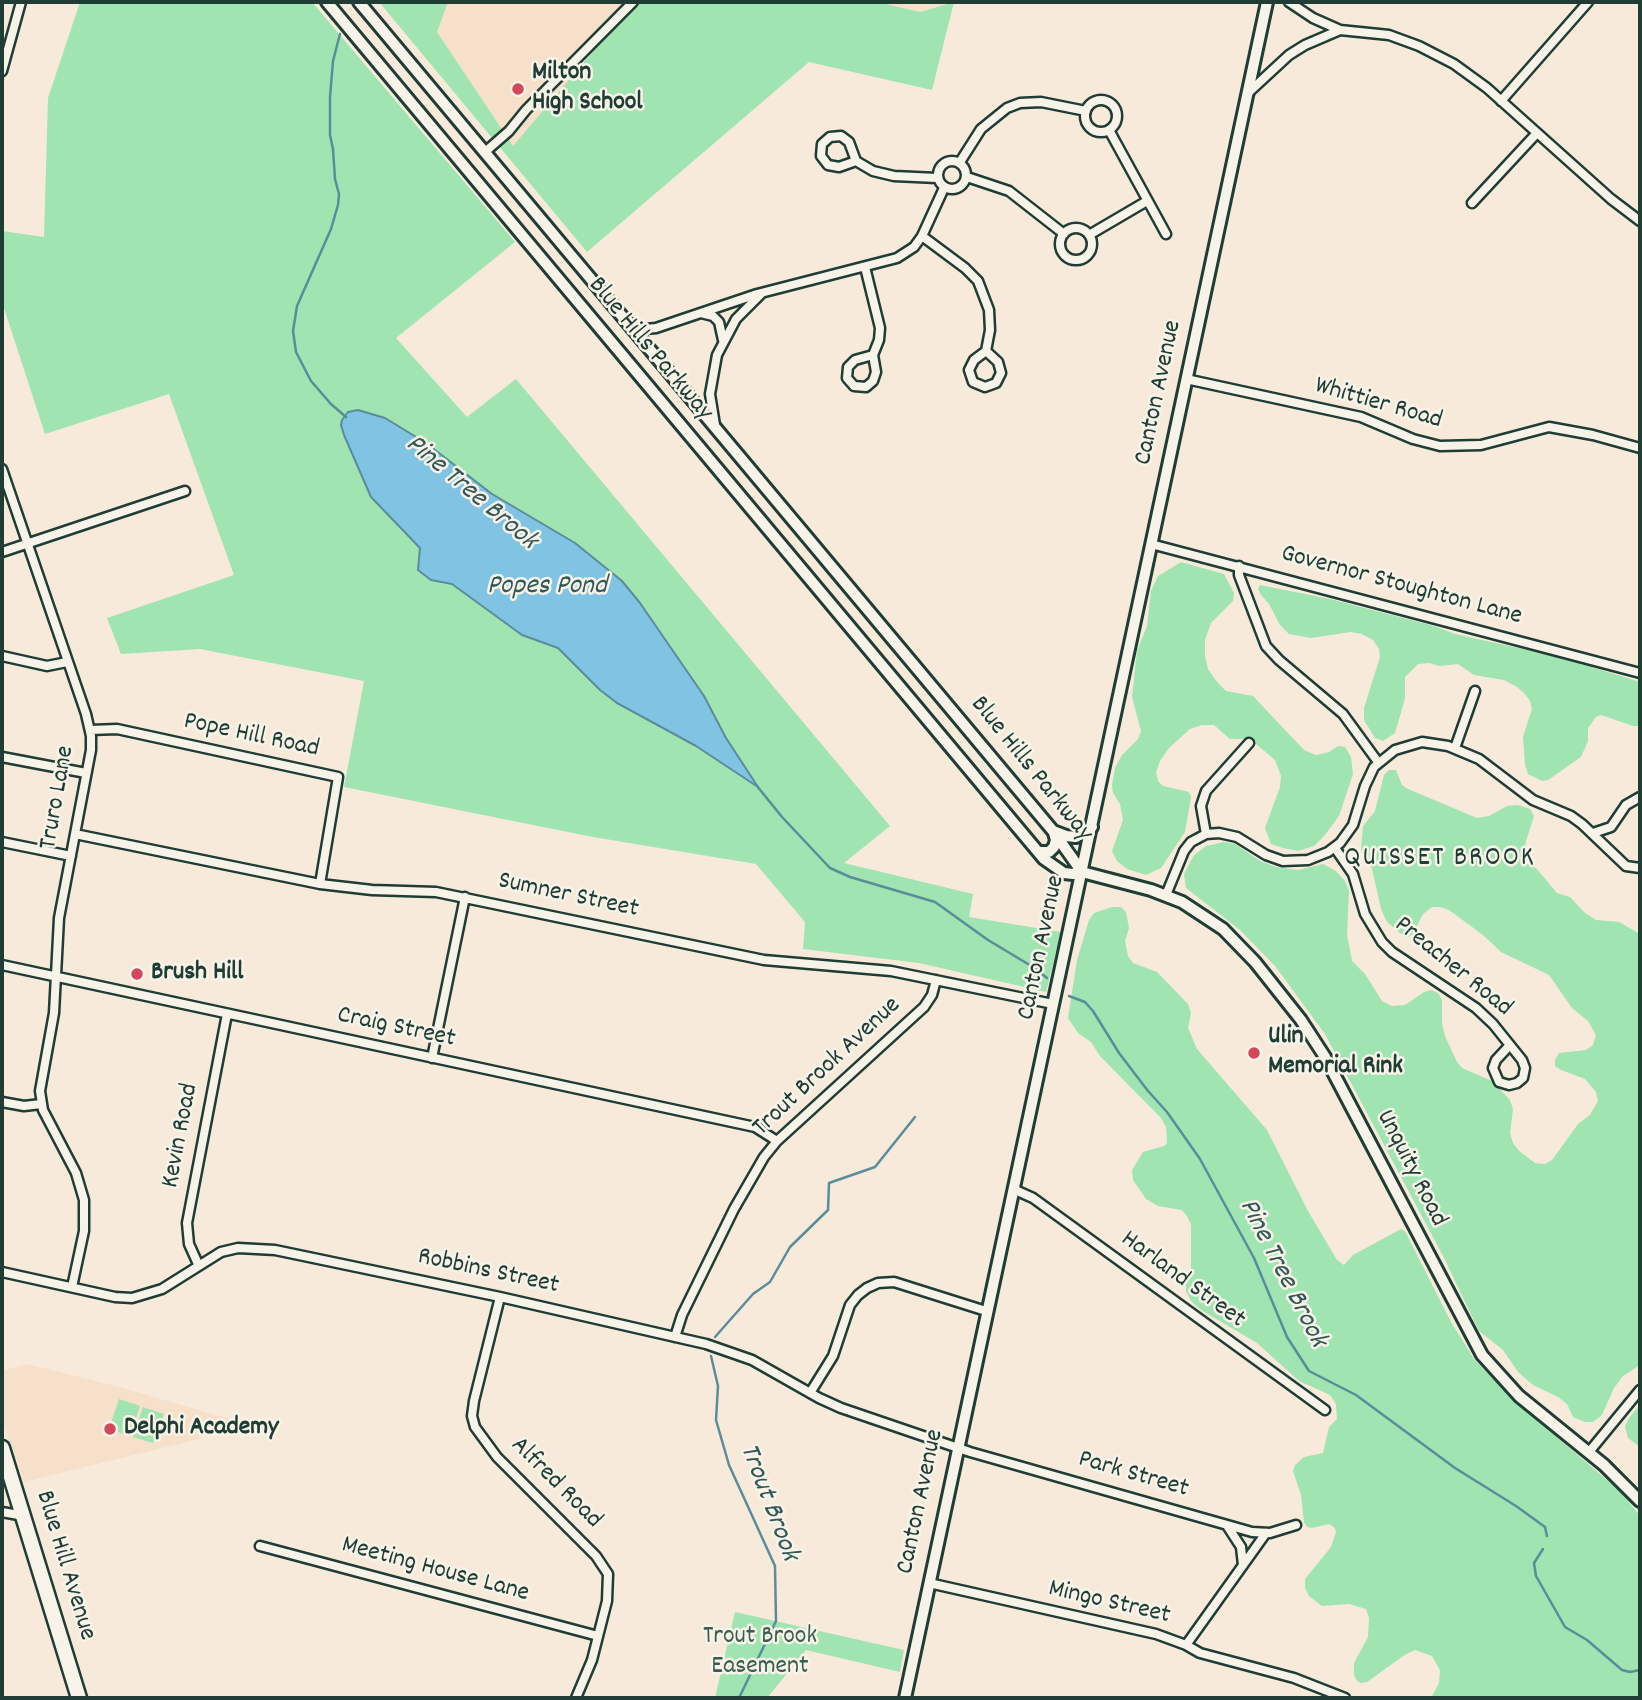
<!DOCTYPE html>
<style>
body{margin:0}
#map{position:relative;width:1642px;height:1700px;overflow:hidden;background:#f7eada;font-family:Dekko,sans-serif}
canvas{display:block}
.frame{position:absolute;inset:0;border:4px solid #1f3d34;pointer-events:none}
</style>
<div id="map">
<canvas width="1642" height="1700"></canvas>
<div class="frame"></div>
</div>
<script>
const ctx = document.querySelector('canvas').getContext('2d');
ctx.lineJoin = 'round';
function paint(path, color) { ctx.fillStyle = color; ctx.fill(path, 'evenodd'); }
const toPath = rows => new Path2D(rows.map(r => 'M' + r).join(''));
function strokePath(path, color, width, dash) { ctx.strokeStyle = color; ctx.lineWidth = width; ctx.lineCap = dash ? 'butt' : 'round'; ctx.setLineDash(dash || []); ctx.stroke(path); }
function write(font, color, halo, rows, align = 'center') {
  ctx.font = font + ' Dekko,sans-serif'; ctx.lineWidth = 5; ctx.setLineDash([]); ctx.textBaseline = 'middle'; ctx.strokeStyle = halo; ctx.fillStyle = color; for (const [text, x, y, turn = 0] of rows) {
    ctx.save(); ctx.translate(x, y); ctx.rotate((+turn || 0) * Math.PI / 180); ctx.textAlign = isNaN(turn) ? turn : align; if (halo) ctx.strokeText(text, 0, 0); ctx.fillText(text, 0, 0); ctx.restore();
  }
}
paint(toPath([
 [448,2,635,2,513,147,437,32],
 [877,2,952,2,920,12],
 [28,1364,119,1387,230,1419,199,1439,24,1482,2,1419,2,1370]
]), '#f6e0ca');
paint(toPath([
 [80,2,312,2,515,242,396,338,467,417,516,379,890,826,844,863,973,894,969,917,1061,932,1046,992,919,963,803,949,805,922,756,864,593,837,344,787,364,681,200,649,121,654,107,618,234,575,169,394,45,434,2,302,2,231,44,237,48,98],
 [379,2,448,2,437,32,513,146,635,2,877,2,920,12,954,2,932,90,809,62,587,252],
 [1181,562,1224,574,1234,593,1233,601,1211,623,1205,640,1205,656,1208,669,1217,682,1226,691,1253,696,1304,750,1316,755,1329,752,1338,746,1345,747,1351,757,1353,774,1339,816,1325,835,1314,846,1298,851,1283,848,1271,844,1265,828,1280,787,1281,776,1275,760,1250,739,1230,739,1214,725,1202,725,1190,729,1169,748,1160,761,1156,772,1158,781,1163,786,1189,792,1191,797,1185,832,1161,868,1146,875,1127,869,1117,861,1112,851,1123,820,1120,804,1113,793,1112,785,1115,768,1122,755,1138,739,1141,731,1132,697,1137,651,1147,626,1151,591,1158,576],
 [1260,585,1330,599,1434,626,1455,634,1559,657,1640,682,1640,726,1633,726,1601,715,1596,717,1588,728,1588,741,1581,757,1548,780,1542,781,1528,774,1525,765,1523,737,1532,709,1530,701,1525,694,1517,687,1504,680,1474,675,1458,664,1440,666,1429,663,1418,664,1405,677,1405,698,1398,723,1395,733,1383,741,1375,738,1364,720,1364,708,1380,657,1379,649,1373,640,1362,634,1351,632,1311,638,1289,634,1280,625,1269,604,1261,595,1258,589],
 [1389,770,1396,770,1402,785,1408,789,1477,818,1489,816,1507,806,1518,805,1530,809,1534,816,1526,841,1524,857,1526,863,1536,868,1557,893,1570,897,1585,913,1596,920,1619,922,1640,934,1640,1365,1623,1376,1614,1388,1602,1415,1593,1422,1585,1422,1573,1417,1567,1404,1558,1397,1533,1385,1518,1372,1503,1350,1479,1331,1443,1256,1325,1034,1275,966,1240,930,1186,888,1184,874,1194,855,1206,846,1224,842,1235,844,1260,861,1276,867,1298,870,1323,864,1336,871,1345,881,1349,891,1347,935,1352,961,1365,974,1382,1001,1392,1006,1405,1005,1424,992,1431,990,1438,993,1442,1000,1442,1023,1445,1036,1457,1062,1462,1068,1492,1081,1510,1100,1513,1109,1510,1133,1513,1143,1519,1151,1535,1163,1545,1164,1552,1160,1578,1124,1590,1115,1598,1101,1596,1092,1585,1079,1561,1070,1555,1066,1555,1060,1559,1053,1586,1050,1593,1045,1596,1035,1588,1021,1572,1008,1549,975,1501,952,1483,935,1449,910,1440,907,1432,907,1423,914,1413,934,1406,938,1387,922,1381,909,1372,869,1361,850,1363,826,1375,811,1384,775],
 [1112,907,1121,907,1126,912,1129,928,1125,941,1128,956,1133,963,1157,972,1188,1004,1191,1013,1188,1028,1197,1049,1267,1130,1308,1211,1337,1260,1344,1265,1353,1255,1401,1229,1405,1231,1451,1322,1474,1359,1508,1395,1622,1493,1640,1516,1640,1698,1431,1698,1439,1683,1440,1670,1432,1656,1415,1650,1406,1654,1367,1682,1361,1683,1357,1681,1354,1675,1354,1663,1368,1637,1369,1618,1366,1609,1349,1604,1322,1606,1309,1596,1305,1588,1305,1579,1331,1547,1336,1532,1334,1527,1329,1524,1312,1528,1307,1527,1304,1522,1301,1495,1293,1471,1295,1465,1304,1457,1323,1453,1329,1427,1337,1419,1336,1404,1330,1395,1299,1381,1257,1343,1201,1310,1191,1301,1186,1291,1186,1282,1191,1268,1191,1225,1187,1216,1182,1210,1158,1206,1146,1199,1133,1180,1132,1170,1143,1152,1164,1146,1167,1143,1166,1127,1161,1118,1100,1056,1091,1042,1078,1033,1068,1018,1077,960,1089,920,1094,913],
 [119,1399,140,1406,130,1436,109,1429],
 [1640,1405,1640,1447,1628,1438,1625,1426,1629,1418],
 [143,1407,164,1414,153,1443,133,1437],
 [735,1612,904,1650,900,1672,806,1650,767,1698,715,1698]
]), '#9fe4b1');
const water = toPath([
 [358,410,385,418,426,443,492,494,575,543,622,581,640,603,704,696,726,738,758,787,696,746,617,703,600,690,558,648,522,635,452,584,431,580,418,570,420,548,371,497,344,435,341,425,342,420,348,412,358,410]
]);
paint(water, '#81c3e2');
strokePath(water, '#5a8d9c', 2);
strokePath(toPath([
 [340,34,333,61,330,97,330,135,333,149,335,179,339,194,338,205,331,229,297,306,293,331,296,352,311,381,331,404,346,417],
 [757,786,782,817,830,868,850,877,935,902,988,940,1033,967,1047,978],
 [1030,982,1039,971],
 [1069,996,1085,1002,1093,1011,1119,1053,1148,1091,1167,1112,1200,1159,1254,1258,1287,1337,1309,1371,1356,1395,1455,1468,1516,1506,1545,1527,1547,1536],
 [715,1337,753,1294,770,1282,790,1247,828,1210,829,1183,875,1167,915,1117],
 [711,1356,718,1386,716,1420,729,1465,775,1566,776,1621,739,1698],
 [1543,1549,1534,1563,1536,1576,1565,1627,1587,1640,1622,1670,1630,1672,1640,1670]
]), '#5a8d9c', 2.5);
const street = toPath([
 [1289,2,1313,18,1340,30,1389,35,1419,46,1454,64,1487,88,1611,199,1640,221],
 [2,71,21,2],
 [1249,92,1289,55,1305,45,1340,30],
 '1085 116a16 16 0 1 1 32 0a16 16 0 1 1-32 0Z',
 [1501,101,1588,2],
 [1109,130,1166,234],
 [485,152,509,131,526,110,633,2],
 '938 175a14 14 0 1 1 28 0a14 14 0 1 1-28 0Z',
 [856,161,839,167,828,165,821,156,822,144,830,137,841,136,849,142,856,161,873,171,894,176,937,178],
 [960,162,981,129,1007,108,1020,103,1041,102,1086,111],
 [967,177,1009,191,1064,234],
 [1472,203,1537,133],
 '1060 244a16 16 0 1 1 32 0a16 16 0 1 1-32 0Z',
 [1089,235,1147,201],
 [922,236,965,268,978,281,989,310,990,330,986,351],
 [865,267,880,328,879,340,873,355],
 [701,313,713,316,719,322,723,340],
 [632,326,645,329,656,328,757,294,897,258,914,247,922,236,944,188],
 [986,351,998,362,1001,373,996,383,985,387,973,382,969,370,974,360,986,351],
 [873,355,876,372,873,381,866,387,854,386,847,378,848,367,855,360,873,355],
 [1186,379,1361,417,1413,439,1440,446,1481,445,1549,427,1593,435,1640,448],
 [715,425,710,394,717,355,736,319,761,294],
 [2,469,86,714,91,736,91,750,59,918,54,1013,40,1091,43,1110,76,1173,84,1200,84,1231,72,1287],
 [1151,544,1640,673],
 [2,552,185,491],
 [1239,566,1239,575,1266,646,1279,660,1343,714,1378,762],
 [2,656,47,666,67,662],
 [90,730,117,729,338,777,320,884],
 [1455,748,1475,691],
 [2,757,86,773],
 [1593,833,1611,827,1626,805,1640,797],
 [75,834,320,884,372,890,436,892,764,960,891,971,1053,1004],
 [1206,834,1201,806,1206,791,1249,743],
 [2,842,71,856],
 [1335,848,1353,874,1365,914,1382,942,1392,952,1476,1008,1493,1024,1522,1060,1525,1068,1523,1078,1517,1083,1509,1085,1499,1082,1493,1068,1496,1060,1510,1045],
 [1166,895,1184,851,1191,842,1206,834,1219,833,1237,837,1266,855,1283,861,1308,860,1328,852,1340,843,1353,825,1365,786,1374,767,1395,750,1422,742,1448,746,1479,759,1533,800,1571,816,1582,824,1626,866,1640,868],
 [2,965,755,1127,777,1141],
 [432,1058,465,897],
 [2,1102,24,1106,41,1104],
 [1013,1189,1033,1198,1325,1410],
 [198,1264,189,1244,187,1223,227,1014],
 [2,1272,115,1297,132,1298,162,1289,221,1252,238,1248,275,1250,500,1297,706,1344,752,1360,819,1398,841,1408,970,1452,1252,1532,1270,1533,1296,1525],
 [500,1297,474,1401,472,1416,475,1427,497,1457,596,1556,608,1574,607,1601,592,1660,576,1698],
 [675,1337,682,1315,734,1209,764,1157,777,1141,924,1007,932,995,936,980],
 [810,1393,833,1356,850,1305,858,1295,867,1288,878,1283,894,1282,986,1311],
 [1589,1452,1640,1390],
 [2,1512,24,1516],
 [1228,1527,1241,1547,1243,1565],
 [260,1546,598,1636],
 [929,1583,1156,1634,1186,1645,1200,1653,1294,1678,1345,1698],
 [1186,1645,1266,1533]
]);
const secondary = toPath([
 [327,2,1044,859,1064,873,1073,874,1082,872,1151,890,1182,902,1223,929,1255,962,1301,1020,1325,1057,1482,1355,1519,1396,1604,1465,1640,1501],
 [359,2,1053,831,1082,872],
 [1053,831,1066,836,1076,837,1092,827],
 [1039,852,1049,852,1054,847,1056,840,1054,833],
 [905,1698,1267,2]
]);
const highway = toPath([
 [2,1448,79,1698]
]);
strokePath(street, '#1f3d34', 13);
strokePath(secondary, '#1f3d34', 16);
strokePath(highway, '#1f3d34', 19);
strokePath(street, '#f7f3e8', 8);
strokePath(secondary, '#f7f3e8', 10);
strokePath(highway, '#f7f3e8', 14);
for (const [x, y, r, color] of [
 [518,89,7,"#d1495b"],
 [137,974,7,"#d1495b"],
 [1254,1053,7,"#d1495b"],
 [110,1429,7,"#d1495b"]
]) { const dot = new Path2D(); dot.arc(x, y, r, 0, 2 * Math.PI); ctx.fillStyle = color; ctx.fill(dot); strokePath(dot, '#f7f3e8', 2.5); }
write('bold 26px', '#1f3d34', '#f7f3e8', [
 ["Milton",532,74],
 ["High School",532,104],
 ["Brush Hill",151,974],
 ["Ulin",1268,1038],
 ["Memorial Rink",1268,1068],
 ["Delphi Academy",124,1429]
], 'left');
write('26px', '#1f3d34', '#f7f3e8', [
 ["Blue Hills Parkway",649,350,50],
 ["Canton Avenue",1160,393,-78],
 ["Whittier Road",1378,405,16],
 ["Governor Stoughton Lane",1401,587,15],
 ["Pope Hill Road",251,737,12],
 ["Blue Hills Parkway",1030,770,51],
 ["Truro Lane",59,798,-80],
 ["Sumner Street",568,897,12],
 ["Canton Avenue",1043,948,-78],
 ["Preacher Road",1452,968,39],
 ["Craig Street",396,1029,12],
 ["Trout Brook Avenue",828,1068,-43],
 ["Kevin Road",182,1136,-79],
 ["Unquity Road",1410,1169,63],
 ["Robbins Street",488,1273,12],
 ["Harland Street",1182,1281,36],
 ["Park Street",1133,1476,16],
 ["Alfred Road",555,1484,45],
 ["Canton Avenue",922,1502,-78],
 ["Blue Hill Avenue",64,1566,73],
 ["Meeting House Lane",435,1571,15],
 ["Mingo Street",1109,1604,13]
]);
write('26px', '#395e4d', '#f7f3e8', [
 ["Trout Brook",760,1638],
 ["Easement",760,1668]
]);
write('italic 28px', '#335857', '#f7f3e8', [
 ["Pine Tree Brook",470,494,40],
 ["Popes Pond",547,588],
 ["Pine Tree Brook",1281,1274,63],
 ["Trout Brook",767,1503,69]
]);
ctx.letterSpacing = '2px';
write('28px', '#1f3d34', '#f7f3e8', [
 ["QUISSET BROOK",1440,860]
]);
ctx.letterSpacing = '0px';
</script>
